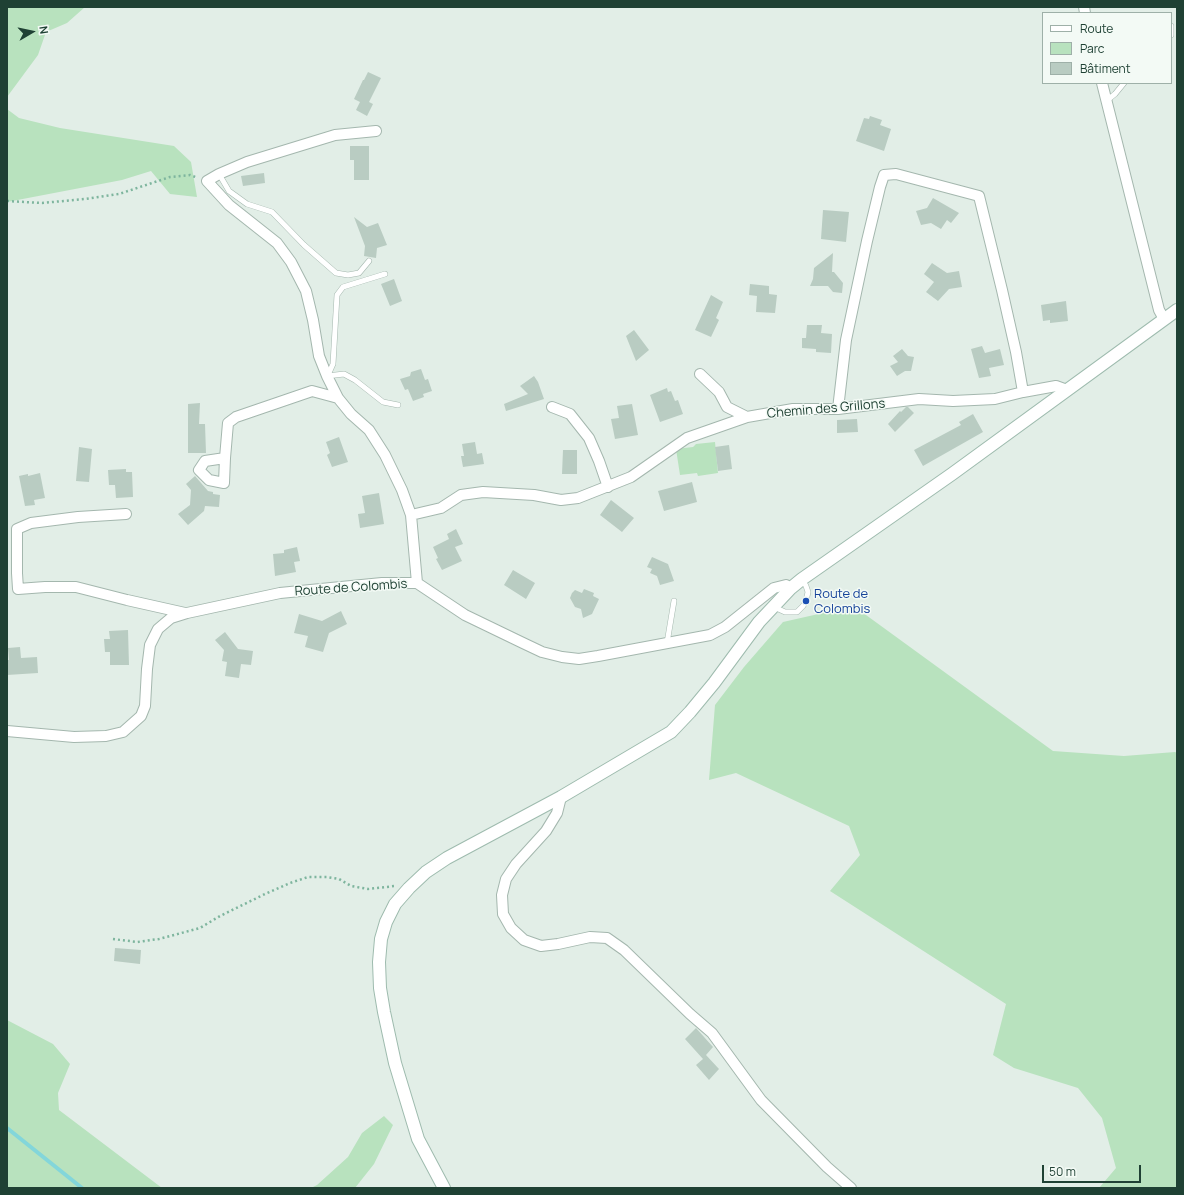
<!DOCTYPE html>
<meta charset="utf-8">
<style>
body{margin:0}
#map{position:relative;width:1184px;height:1195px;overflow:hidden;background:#e2eee7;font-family:Manrope,sans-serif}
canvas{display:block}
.frame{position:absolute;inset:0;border:8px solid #1f4134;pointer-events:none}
.legend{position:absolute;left:1042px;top:12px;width:130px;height:72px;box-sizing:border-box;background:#f3faf5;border:1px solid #9eb0a8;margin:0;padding:5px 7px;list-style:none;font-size:12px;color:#1f4134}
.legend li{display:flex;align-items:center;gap:8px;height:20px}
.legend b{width:20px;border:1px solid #9eb0a8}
.north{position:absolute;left:12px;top:12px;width:40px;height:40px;-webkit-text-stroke:3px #f3faf5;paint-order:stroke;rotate:81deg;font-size:11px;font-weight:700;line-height:16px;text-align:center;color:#1f4134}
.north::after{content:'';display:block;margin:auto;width:14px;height:18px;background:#1f4134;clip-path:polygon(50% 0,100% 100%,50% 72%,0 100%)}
.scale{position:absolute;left:1042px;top:1165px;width:99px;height:18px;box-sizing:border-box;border:2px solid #1f4134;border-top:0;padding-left:5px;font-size:12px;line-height:14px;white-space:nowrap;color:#1f4134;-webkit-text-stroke:3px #f3faf5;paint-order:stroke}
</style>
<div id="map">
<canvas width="1184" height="1195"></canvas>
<div class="frame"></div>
<ul class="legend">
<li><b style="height:5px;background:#fff"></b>Route</li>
<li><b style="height:11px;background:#b8e2be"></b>Parc</li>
<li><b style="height:11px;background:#b9ccc2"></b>Bâtiment</li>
</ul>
<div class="north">N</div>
<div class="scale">50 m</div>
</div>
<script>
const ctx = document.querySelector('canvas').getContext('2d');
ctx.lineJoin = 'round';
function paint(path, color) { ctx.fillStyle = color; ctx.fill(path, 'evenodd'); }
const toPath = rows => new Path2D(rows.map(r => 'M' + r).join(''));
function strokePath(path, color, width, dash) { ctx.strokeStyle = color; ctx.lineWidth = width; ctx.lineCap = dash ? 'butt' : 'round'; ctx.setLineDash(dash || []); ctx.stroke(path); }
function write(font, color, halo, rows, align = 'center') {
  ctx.font = font + ' Manrope,sans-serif'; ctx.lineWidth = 3; ctx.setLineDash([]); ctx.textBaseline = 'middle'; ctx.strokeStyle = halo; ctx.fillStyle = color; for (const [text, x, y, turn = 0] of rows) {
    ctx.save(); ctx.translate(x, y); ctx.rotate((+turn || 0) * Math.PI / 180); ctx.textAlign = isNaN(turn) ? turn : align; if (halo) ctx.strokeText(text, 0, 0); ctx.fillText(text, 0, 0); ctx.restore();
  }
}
paint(toPath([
 [7,7,85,7,67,23,46,32,38,55,7,97],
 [7,109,19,118,60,128,174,146,191,162,197,197,170,194,151,171,122,180,7,202],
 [715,442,718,473,698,476,697,473,680,475,676,449,693,447,696,444],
 [845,608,866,615,1053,751,1124,756,1175,752,1177,753,1177,1188,1099,1188,1116,1168,1102,1118,1078,1088,1014,1068,993,1055,1006,1004,830,891,860,855,849,826,736,773,709,780,715,705,744,667,783,622],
 [7,1020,53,1044,70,1064,58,1093,59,1110,162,1188,8,1188,7,1186],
 [384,1116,393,1125,374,1164,355,1188,311,1188,317,1185,348,1157,362,1133]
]), '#b8e2be');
strokePath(toPath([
 [7,1128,82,1188]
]), '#83d6da', 4);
paint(toPath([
 [368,72,381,78,369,102,373,104,367,116,356,110,360,102,354,99,363,80,364,80],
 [870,116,882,120,880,125,891,129,884,151,856,141,864,118,869,119],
 [350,146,369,146,369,180,354,180,354,160,350,160],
 [264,173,265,183,243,186,241,176],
 [933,198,959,213,951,223,947,220,941,229,931,223,921,225,916,211,927,208],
 [823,210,849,212,846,242,821,239],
 [354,217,367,227,378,223,387,245,377,248,376,258,364,256,365,246],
 [833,253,832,272,834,272,843,283,842,293,833,292,828,286,810,286,813,279,814,268],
 [932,263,947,273,959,271,962,287,949,289,938,301,926,292,934,282,924,274],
 [394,279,402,301,390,306,381,284],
 [750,284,769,286,769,294,777,295,775,313,756,312,757,296,749,295],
 [711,295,723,302,716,318,719,320,711,337,695,330],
 [1066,301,1068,321,1050,323,1050,320,1043,321,1041,305],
 [807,325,822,325,821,333,832,334,831,353,816,352,816,349,802,348,802,338,806,338],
 [634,330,649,350,636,361,626,336],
 [982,346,985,353,1000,349,1004,365,989,368,991,376,979,378,971,349],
 [902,349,908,356,914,357,911,371,905,371,897,376,890,366,898,362,893,356],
 [421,369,425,380,428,379,432,391,423,394,424,397,413,401,408,389,405,390,400,379,410,376,411,372],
 [534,376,538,382,544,399,506,411,504,404,528,394,520,386],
 [667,388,668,392,671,391,675,401,678,400,683,414,660,422,650,395],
 [200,403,199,424,205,424,206,453,188,453,188,404],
 [632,404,638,435,615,439,611,419,619,418,617,406],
 [906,407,908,407,914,413,895,432,888,424,900,411,901,412],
 [973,414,983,432,923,466,914,450,961,425,959,422],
 [857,419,858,432,837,433,837,420],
 [339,437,348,462,332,467,327,455,330,453,326,442],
 [475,442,477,454,482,453,484,464,463,467,461,456,464,456,462,444],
 [729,445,732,469,718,471,715,447],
 [79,447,92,449,89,482,76,481],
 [563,450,577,450,577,474,562,474],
 [126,469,126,472,132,472,133,497,116,498,115,485,109,485,108,470],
 [40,473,45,498,34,500,35,505,25,506,19,476,28,474,28,476],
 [195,476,208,491,213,492,213,494,220,495,219,507,205,506,204,511,188,525,178,514,190,505,191,490,186,484],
 [692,482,697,502,664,511,658,491],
 [379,493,384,524,360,528,358,514,365,513,362,496],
 [611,500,634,518,622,532,600,515],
 [456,529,463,544,455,547,462,561,442,570,436,559,438,558,433,547,449,539,447,534],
 [297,547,300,561,294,562,296,572,275,576,273,554,284,553,284,550],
 [652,557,668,564,674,581,660,585,657,576,650,573,652,569,647,567],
 [513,570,535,583,526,599,504,585],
 [584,589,594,593,593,596,599,599,592,614,583,618,581,609,575,607,570,598,572,593,575,590,582,593],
 [341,611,347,624,329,633,323,652,305,647,308,636,294,633,299,614,322,621],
 [128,630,129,665,110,665,110,652,105,652,104,639,110,639,109,631],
 [225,632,238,649,253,651,251,665,241,664,239,678,225,676,227,662,222,661,224,650,215,640],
 [20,647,21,658,37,657,38,673,7,675,7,660,9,660,8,648],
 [115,948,141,950,140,964,114,961],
 [696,1028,713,1047,706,1055,719,1069,709,1080,696,1065,703,1059,685,1039]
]), '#b9ccc2');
const lane = toPath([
 [1171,35,1171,26],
 [1106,100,1110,98,1115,94,1124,83],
 [219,174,229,191,247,204,272,212,304,245,336,273,348,275,359,273,369,261],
 [328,375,333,364,337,295,343,287,385,274],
 [327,376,344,374,355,380,383,402,398,405],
 [774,607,785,612,797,612,803,606,806,601,808,592,806,586,802,579],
 [667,643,674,601]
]);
const street = toPath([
 [1084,7,1085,13],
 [1102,83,1159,310,1164,319],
 [376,131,335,135,247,162,219,174,207,181,229,205,277,243,291,262,306,291,313,320,319,356,327,376,338,398,351,414,369,430,385,455,402,490,411,515,417,583],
 [700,374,719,392,727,407,747,417],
 [552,407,570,414,589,438,599,461,608,487],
 [838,409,846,340,867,241,880,187,884,175,896,174,979,196,1002,290,1016,352,1023,392],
 [225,458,224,483,209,480,199,470,205,461,225,458,228,423,236,417,312,391,338,398],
 [126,514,78,517,31,523,17,529,17,573,18,589,45,587,76,587,127,600,185,613],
 [411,515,441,508,461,495,483,492,534,495,561,500,578,498,631,477,687,438,747,417,793,409,838,409,919,399,953,401,995,399,1023,392,1056,386,1067,390],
 [7,731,74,737,106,736,123,732,141,716,145,706,147,669,150,645,158,629,171,618,187,613,280,593,382,583,417,583,465,615,523,643,542,652,562,657,579,659,598,656,710,635,725,627,774,588,786,585,791,588],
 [561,797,557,813,546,831,516,864,506,879,502,895,503,914,511,928,524,940,541,946,558,944,590,937,607,938,624,950,690,1014,712,1033,761,1100,827,1167,851,1188]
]);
const secondary = toPath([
 [444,1188,418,1139,395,1063,384,1012,380,988,379,962,381,939,386,922,395,904,409,888,426,872,447,858,561,797,671,732,690,712,714,683,759,622,791,588,802,579,952,474,1177,310]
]);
strokePath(lane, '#a4b7ae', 6);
strokePath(street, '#a4b7ae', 12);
strokePath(secondary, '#9ebbae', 14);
strokePath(toPath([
 [7,201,42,203,85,199,119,194,170,177,190,175,198,178],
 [113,939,137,942,159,939,200,928,220,916,265,894,290,883,308,877,327,877,339,879,351,886,368,889,395,886]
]), '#7eb59e', 2.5, [2, 3]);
strokePath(lane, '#fff', 5);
strokePath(street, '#fff', 10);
strokePath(secondary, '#fff', 12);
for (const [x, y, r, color] of [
 [806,601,4,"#1a4fb4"]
]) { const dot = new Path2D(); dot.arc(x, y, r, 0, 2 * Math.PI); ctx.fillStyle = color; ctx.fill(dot); strokePath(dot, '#f3faf5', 1.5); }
write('13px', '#1f4134', '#f3faf5', [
 ["Chemin des Grillons",826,409,-5],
 ["Route de Colombis",351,588,-4]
]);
write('13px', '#164399', '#f3faf5', [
 ["Route de",814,594],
 ["Colombis",814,609]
], 'left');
</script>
